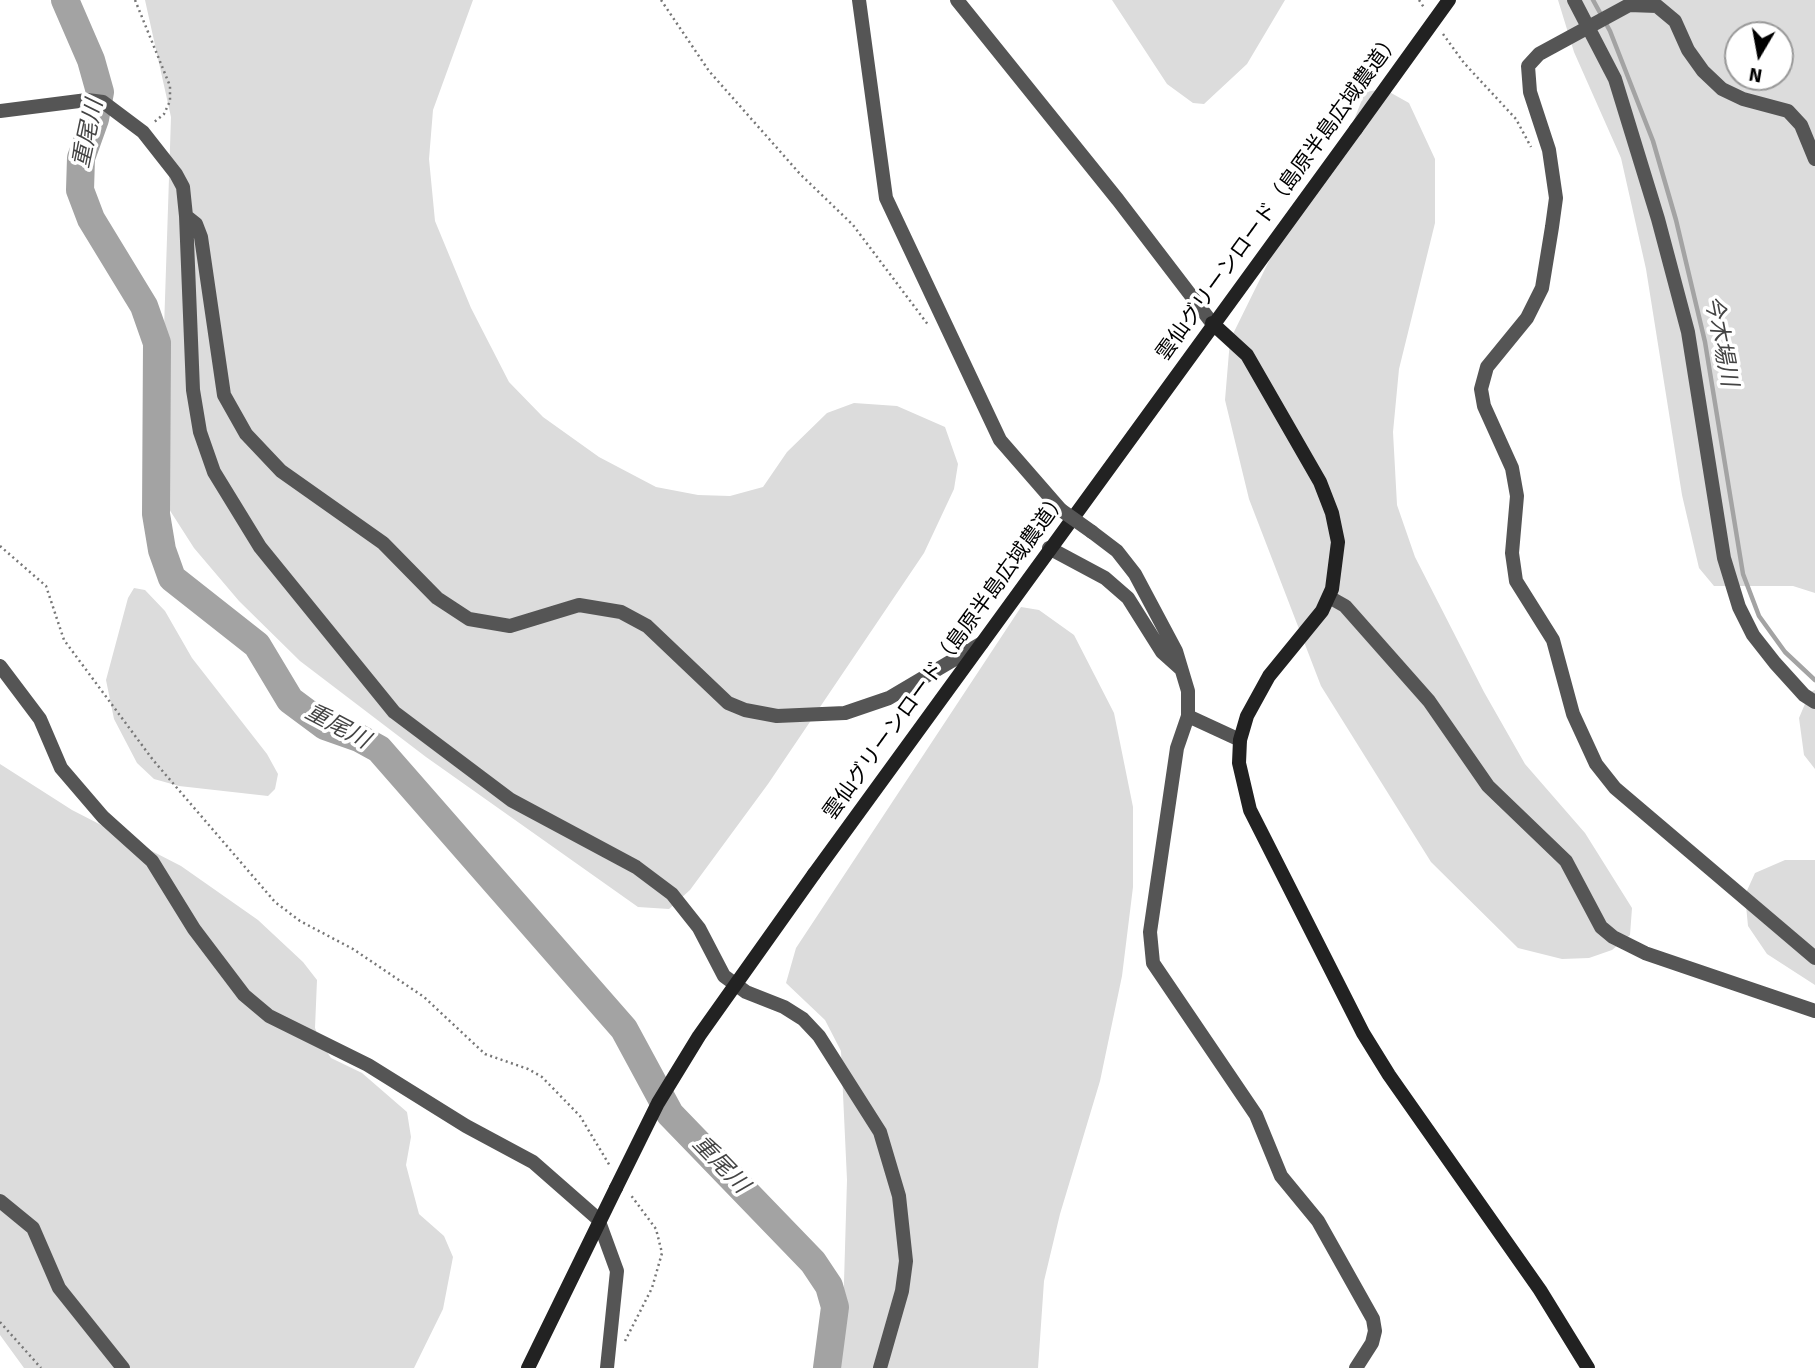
<!DOCTYPE html>
<meta charset="utf-8">
<style>
body{margin:0}
#map{position:relative;width:1815px;height:1368px;overflow:hidden;background:#fff;font-family:Signika,sans-serif}
canvas{display:block}
.north{position:absolute;left:1724px;top:21px;width:70px;height:70px;box-sizing:border-box;background:#fff;border:2px solid #999;border-radius:50%;rotate:190deg;font-size:19px;font-weight:700;line-height:28px;text-align:center;color:#000}
.north::after{content:'';display:block;margin:auto;width:24px;height:32px;background:#000;clip-path:polygon(50% 0,100% 100%,50% 72%,0 100%)}
</style>
<div id="map">
<canvas width="1815" height="1368"></canvas>
<div class="north">N</div>
</div>
<script>
const ctx = document.querySelector('canvas').getContext('2d');
ctx.lineJoin = 'round';
function paint(path, color) { ctx.fillStyle = color; ctx.fill(path, 'evenodd'); }
const toPath = rows => new Path2D(rows.map(r => 'M' + r).join(''));
function strokePath(path, color, width, dash) { ctx.strokeStyle = color; ctx.lineWidth = width; ctx.lineCap = dash ? 'butt' : 'round'; ctx.setLineDash(dash || []); ctx.stroke(path); }
function write(font, color, halo, rows, align = 'center') {
  ctx.font = font + ' Signika,"Noto Sans JP",sans-serif'; ctx.lineWidth = 7; ctx.setLineDash([]); ctx.textBaseline = 'middle'; ctx.strokeStyle = halo; ctx.fillStyle = color; for (const [text, x, y, turn = 0] of rows) {
    ctx.save(); ctx.translate(x, y); ctx.rotate((+turn || 0) * Math.PI / 180); ctx.textAlign = isNaN(turn) ? turn : align; if (halo) ctx.strokeText(text, 0, 0); ctx.fillText(text, 0, 0); ctx.restore();
  }
}
paint(toPath([
 [145,0,473,0,433,110,429,159,435,221,471,308,509,382,543,417,599,457,656,487,698,495,730,496,763,487,787,452,827,413,854,403,897,406,945,427,958,464,954,489,924,553,768,784,690,890,669,909,638,907,426,757,300,661,239,601,194,548,169,509,160,450,171,117],
 [1112,0,1285,0,1247,64,1204,104,1193,103,1167,84],
 [1558,0,1815,0,1815,593,1793,586,1714,586,1699,568,1682,495,1646,269,1621,158,1574,52],
 [1738,35,1780,35,1780,77,1738,77],
 [1384,89,1409,103,1435,159,1435,223,1399,369,1393,432,1397,505,1415,557,1484,692,1525,764,1585,833,1632,908,1630,935,1612,950,1589,958,1562,959,1518,948,1431,862,1321,686,1249,499,1225,400,1230,340,1300,198,1354,120,1365,92],
 [134,588,145,590,165,611,192,658,267,754,278,774,275,789,268,796,179,786,154,779,137,763,114,719,106,680,128,598],
 [1021,607,1039,610,1074,635,1114,713,1133,807,1133,887,1122,976,1100,1081,1060,1214,1044,1281,1038,1368,836,1368,843,1316,847,1180,841,1051,825,1020,786,983,796,948],
 [1815,690,1815,769,1804,755,1799,718,1810,692],
 [0,764,72,810,181,866,258,920,303,962,317,980,315,1028,321,1043,331,1058,362,1073,407,1112,411,1137,406,1165,419,1214,444,1236,453,1257,443,1309,414,1368,24,1368,0,1335],
 [1785,860,1815,860,1815,985,1767,954,1748,926,1745,895,1755,873]
]), '#dcdcdc');
strokePath(toPath([
 [1593,0,1610,31,1653,141,1676,220,1705,342,1743,574,1759,616,1785,652,1815,680]
]), '#a3a3a3', 4.5);
strokePath(toPath([
 [65,0,91,60,100,92,95,119,81,158,80,190,91,219,144,306,157,343,156,514,162,550,172,578,257,645,290,700,325,726,359,738,379,749,624,1029,670,1114,813,1262,829,1286,835,1307,827,1368]
]), '#a3a3a3', 28);
strokePath(toPath([
 [135,0,170,86,170,101,164,114,153,123],
 [661,0,709,71,800,174,853,225,929,326],
 [1419,0,1425,9],
 [1443,34,1464,63,1516,119,1531,147],
 [0,546,46,586,64,640,153,760,275,902,300,921,353,949,424,997,485,1054,528,1069,542,1077,580,1116,610,1166],
 [0,1322,41,1368],
 [625,1341,652,1288,662,1253,656,1229,630,1194]
]), '#777', 2.5, [2, 3.5]);
strokePath(toPath([
 [859,0,886,198,1000,440,1061,510],
 [957,0,1118,200,1212,323],
 [1574,0,1615,79,1658,219,1688,332,1724,558,1739,607,1753,635,1775,663,1804,695,1815,702],
 [0,111,87,100,103,102,143,132,176,174,183,187,186,216,193,390,200,432,214,472,260,547,394,712,511,800,636,867,672,894,699,928,724,976,746,992,784,1007,803,1019,819,1036,880,1132,899,1196,906,1261,902,1291,880,1368],
 [1815,159,1801,125,1788,111,1743,99,1722,89,1703,71,1688,50,1675,21,1657,6,1629,5,1539,54,1528,66,1530,92,1549,150,1556,198,1552,227,1542,288,1527,318,1487,367,1481,389,1484,406,1512,468,1517,496,1512,553,1516,581,1553,640,1573,714,1596,764,1615,788,1815,958],
 [186,216,196,224,201,237,224,395,246,434,281,471,383,543,437,598,469,619,510,626,579,605,621,612,647,626,728,703,745,710,777,716,845,713,889,698,982,643],
 [1092,532,1117,551,1135,574,1176,651,1188,691,1188,716,1177,748,1150,932,1153,963,1256,1115,1281,1176,1318,1221,1373,1319,1375,1331,1372,1343,1356,1368],
 [1049,548,1105,578,1128,598,1162,652,1181,669],
 [1329,597,1345,606,1429,701,1488,786,1566,861,1601,927,1613,937,1645,953,1815,1011],
 [0,666,40,719,61,768,103,817,152,861,194,929,244,995,269,1016,368,1065,466,1126,533,1162,598,1219,617,1271,607,1368],
 [1188,716,1240,740],
 [0,1201,33,1228,59,1288,123,1368]
]), '#555', 14);
strokePath(toPath([
 [1212,323,1247,355,1320,482,1332,513,1338,542,1332,589,1322,611,1269,676,1247,716,1240,740,1239,763,1250,810,1363,1033,1389,1075,1540,1290,1588,1368],
 [814,874,1356,129],
 [528,1368,616,1188]
]), '#222', 14);
strokePath(toPath([
 [1061,510,1092,532]
]), '#555', 14);
strokePath(toPath([
 [1356,129,1449,0],
 [616,1188,658,1103,699,1036,814,874]
]), '#222', 14);
write('21px', '#000', '#fff', [
 ["雲仙グリーンロード（島原半島広域農道）",1279,197,-54],
 ["雲仙グリーンロード（島原半島広域農道）",946,656,-54]
]);
write('italic 23px', '#444', '#fff', [
 ["重尾川",89,134,-78],
 ["今木場川",1720,341,79],
 ["重尾川",337,727,28],
 ["重尾川",720,1165,46]
]);
</script>
